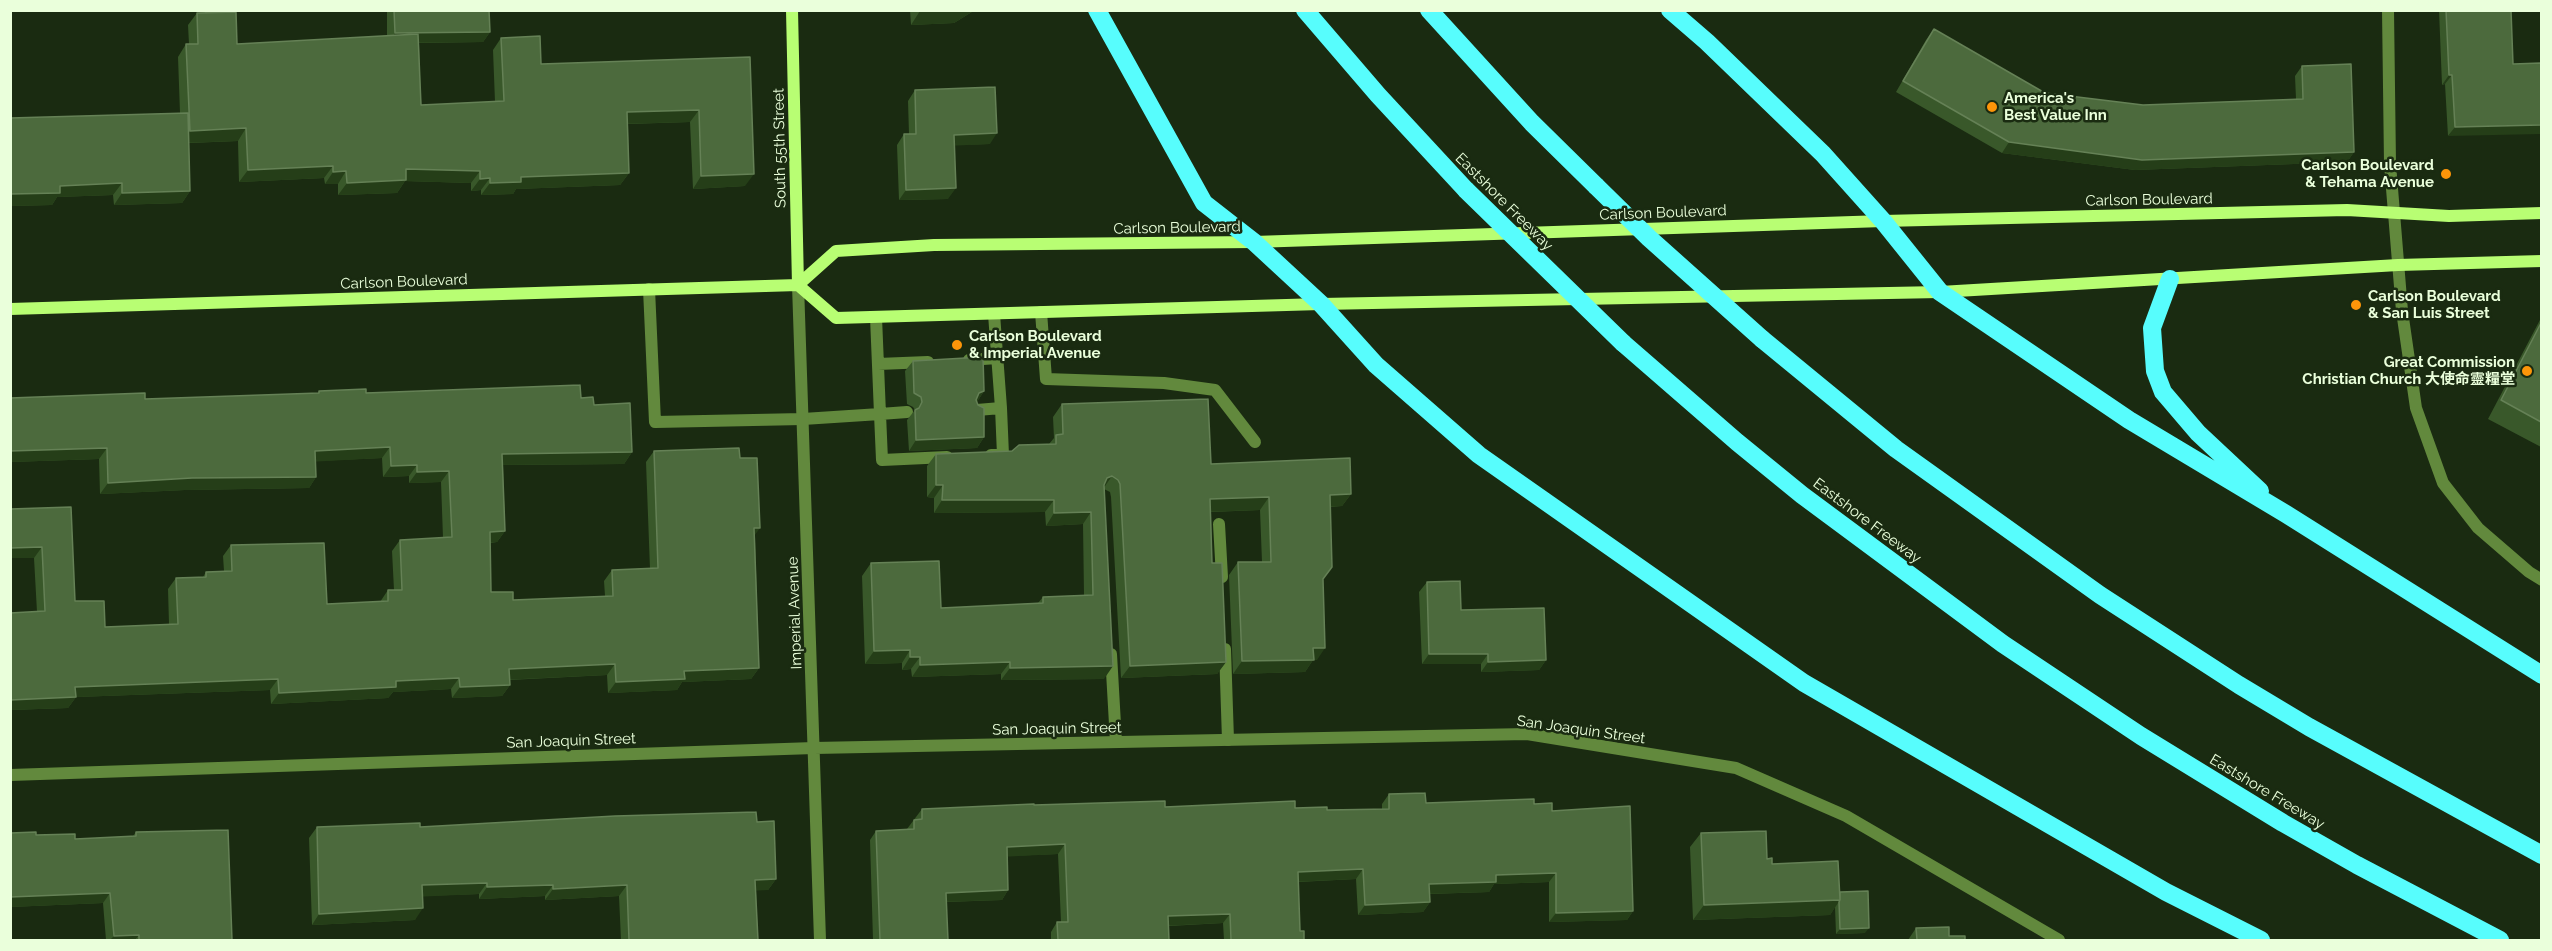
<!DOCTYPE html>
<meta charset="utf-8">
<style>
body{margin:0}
#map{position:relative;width:2552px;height:951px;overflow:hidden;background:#1a2b11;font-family:Raleway,sans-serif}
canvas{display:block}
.frame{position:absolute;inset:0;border:12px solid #eaffdb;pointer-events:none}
</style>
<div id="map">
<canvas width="2552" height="951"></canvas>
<div class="frame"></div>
</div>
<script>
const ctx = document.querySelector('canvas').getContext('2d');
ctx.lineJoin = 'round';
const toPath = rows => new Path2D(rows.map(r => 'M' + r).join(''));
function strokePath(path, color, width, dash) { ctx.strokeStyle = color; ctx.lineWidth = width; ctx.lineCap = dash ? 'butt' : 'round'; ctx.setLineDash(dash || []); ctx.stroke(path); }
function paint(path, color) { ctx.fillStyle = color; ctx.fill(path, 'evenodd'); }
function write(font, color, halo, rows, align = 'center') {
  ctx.font = font + ' Raleway,"Noto Sans SC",sans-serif'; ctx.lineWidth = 5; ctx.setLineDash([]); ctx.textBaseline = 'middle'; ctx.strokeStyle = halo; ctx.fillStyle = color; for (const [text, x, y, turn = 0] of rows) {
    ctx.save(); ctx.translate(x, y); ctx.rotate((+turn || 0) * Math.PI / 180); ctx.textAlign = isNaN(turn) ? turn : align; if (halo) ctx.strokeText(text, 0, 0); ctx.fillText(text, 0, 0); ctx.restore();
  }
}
strokePath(toPath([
 [649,289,655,422,803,419,880,414,882,460,947,457],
 [1041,312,1046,379,1164,383,1215,390,1255,442],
 [876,317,880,414,907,412],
 [969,360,997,358],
 [878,364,928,362],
 [977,410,1001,408,994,314],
 [991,455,1003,455,1001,408],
 [1219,524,1222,577],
 [1225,649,1228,740],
 [1111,654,1116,742]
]), '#62893d', 12);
strokePath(toPath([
 [2388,10,2390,164,2402,311,2416,408,2443,483,2478,528,2529,572,2542,580],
 [798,285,820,940],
 [10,775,814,748,1527,734,1736,768,1846,816,2059,940]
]), '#62893d', 12);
strokePath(toPath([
 [792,10,798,285],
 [798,285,836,318,1321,304,1940,292,2398,265,2542,261],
 [10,309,798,285,836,251,934,245,1254,242,1883,221,2347,210,2449,216,2542,213]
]), '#b8fe73', 12);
strokePath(toPath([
 [1097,10,1204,203,1254,242,1321,304,1376,365,1479,455,1804,683,2166,892,2261,940],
 [1305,10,1378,95,1466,190],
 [1429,10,1532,123,1596,186],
 [1670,10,1707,42,1823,154,1883,221,1940,292,2129,420,2286,514,2542,675],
 [2170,279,2152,328,2155,371,2163,392,2198,433,2260,491],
 [1762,339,1896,449,2100,595,2239,685,2309,727,2542,855],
 [1623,343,1737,442,1802,495,2003,644,2141,736,2283,823,2357,865,2500,940]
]), '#57fdfd', 18);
strokePath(toPath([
 [1596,186,1649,238,1762,339],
 [1466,190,1623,343]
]), '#57fdfd', 18);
paint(toPath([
 [387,10,489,10,490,32,483,42,419,43,421,105,495,102,493,50,501,38,541,64,750,57,745,186,693,189,690,122,628,124,629,173,620,185,516,189,513,194,481,195,481,190,471,191,471,183,405,181,397,193,338,195,338,184,325,184,324,178,239,182,238,141,189,143,190,191,182,203,114,205,113,195,57,197,52,205,10,206,180,113,178,57,186,44,189,44,188,25,197,13,237,44,387,36],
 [910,10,975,10,954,23,911,25],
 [2439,10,2511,10,2513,64,2448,136,2445,84,2442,85],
 [1934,29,2045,93,2143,105,2296,99,2295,76,2302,66,2354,152,2347,162,2135,170,2002,153,1896,92,1926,40],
 [915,90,990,144,954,145,948,199,899,200,897,145,904,134,909,134,908,101],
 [2541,318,2541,447,2488,419],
 [913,361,984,391,977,402,984,437,977,448,909,451,907,420,915,410,913,407,907,404,905,371],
 [319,391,581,398,594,405,632,452,624,464,503,465,505,531,497,542,490,543,491,592,513,600,605,596,604,581,612,570,650,569,646,462,654,451,740,458,755,536,759,668,751,679,682,682,677,690,608,693,607,675,509,680,510,685,502,696,452,698,451,689,393,692,388,698,271,704,270,690,76,697,68,708,10,710,10,613,37,612,34,558,10,558,71,507,75,601,105,627,169,624,168,589,176,578,203,577,206,572,224,571,223,556,231,545,327,604,380,602,388,590,394,590,392,551,400,540,443,538,441,482,409,483,409,476,383,477,382,458,316,461,316,477,309,488,185,490,100,494,99,459,10,462,10,398,145,399,318,393],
 [1062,404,1211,464,1351,494,1342,506,1330,507,1323,579,1317,660,1313,660,1305,672,1233,674,1229,575,1238,562,1262,562,1260,510,1211,512,1212,563,1226,662,1217,674,1121,678,1111,497,1110,492,1104,489,1104,679,1001,680,1001,674,912,677,911,669,902,670,902,663,865,664,862,576,871,563,941,608,1038,603,1043,597,1084,595,1083,524,1046,526,1045,512,934,513,934,498,927,497,927,466,936,454,1012,451,1049,444,1054,438,1053,417],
 [1427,582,1461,610,1546,660,1539,670,1481,672,1481,664,1422,664,1419,592],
 [1389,794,1426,803,1534,804,1552,811,1633,911,1627,920,1549,922,1549,882,1494,884,1489,892,1429,894,1430,902,1423,912,1358,915,1356,879,1298,882,1300,931,1304,940,1224,940,1223,923,1169,926,1169,940,1051,940,1051,932,1057,922,1061,922,1058,854,1007,856,1008,890,1002,900,946,902,948,940,873,940,870,840,876,831,907,829,922,809,1034,805,1295,808,1327,810,1382,809,1382,804],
 [757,822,776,879,768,890,756,890,758,940,621,940,619,896,545,900,545,896,479,899,479,894,422,896,415,920,312,925,309,838,317,827,420,827],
 [136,832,232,940,106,940,103,903,10,907,10,833,75,839,133,836],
 [1701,833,1767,859,1772,864,1840,892,1865,933,1836,934,1835,907,1830,915,1693,920,1690,847],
 [1916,928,1949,936,1965,940,1908,940]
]), '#39582a');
paint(toPath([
 [944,10,975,10,954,23,911,25,920,11],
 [490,32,483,42,388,43,395,33],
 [2449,75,2452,75,2445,84,2442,85],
 [699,110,690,122,619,124,627,112],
 [2541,125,2541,134,2448,136,2455,127],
 [246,128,238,141,181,143,190,131],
 [997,133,990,144,946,146,954,135],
 [2009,142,2354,152,2347,162,2135,170,2002,153],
 [333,166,324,178,239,182,248,170],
 [406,169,480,171,471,183,405,181,397,193,338,195,347,183],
 [346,171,338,184,325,184,333,172],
 [629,173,620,185,516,189,513,194,481,195,490,183,521,177],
 [754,174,745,186,693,189,701,176],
 [490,178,481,190,471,191,480,179],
 [122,183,113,195,57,197,52,205,10,206,10,194,60,186],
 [956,188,948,199,899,200,906,190],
 [190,191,182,203,114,205,122,193],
 [984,391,977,402,972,404,979,393],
 [984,437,977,448,909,451,916,440],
 [390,447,382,458,308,462,315,451],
 [107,448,99,459,10,462,10,451],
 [632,452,624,464,494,465,502,454],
 [417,465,409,476,383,477,391,466],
 [449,471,441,482,409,483,417,472],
 [1112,476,1103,489,1098,490,1107,478],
 [316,477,309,488,185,490,100,494,108,483,192,478],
 [936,485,943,485,934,498,927,497],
 [1351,494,1342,506,1321,507,1330,495],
 [1269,497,1260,510,1202,512,1210,499],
 [942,500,1054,500,1045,512,934,513],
 [1091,512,1083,524,1046,526,1054,513],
 [754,528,760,528,752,539],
 [505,531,497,542,482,543,490,532],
 [42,547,34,558,10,558,10,548],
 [1313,648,1325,648,1317,660,1313,660,1305,672,1233,674,1242,661],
 [910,650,902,663,865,664,874,651],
 [1429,654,1488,654,1481,664,1422,664],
 [910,657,920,657,911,669,902,670],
 [1546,660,1539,670,1481,672,1488,662],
 [1010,662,1001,674,912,677,920,665],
 [1226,662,1217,674,1121,678,1130,666],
 [615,664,607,675,501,680,509,669],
 [1113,666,1104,679,1001,680,1010,668],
 [759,668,751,679,682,682,677,690,608,693,616,682,684,671],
 [459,678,451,689,393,692,388,698,271,704,279,693,396,681],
 [278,679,270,690,76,697,68,708,10,710,10,700,75,687],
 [510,685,502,696,452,698,460,687],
 [1065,844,1058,854,1000,857,1007,847],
 [1363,869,1356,879,1291,882,1298,872],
 [1556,873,1549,882,1494,884,1489,892,1422,894,1429,884,1496,875],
 [776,879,768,890,748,891,755,880],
 [487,883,479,894,414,897,422,885],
 [553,885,545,896,479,899,487,887],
 [627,885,619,896,545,900,553,889],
 [1008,890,1002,900,939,902,946,893],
 [110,893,103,903,10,907,10,897],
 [1840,900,1830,915,1693,920,1704,905],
 [1430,902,1423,912,1358,915,1365,905],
 [423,908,415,920,312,925,319,914],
 [1633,911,1627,920,1549,922,1556,913],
 [1230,914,1223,923,1161,926,1168,916],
 [1869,928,1865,933,1836,934,1840,929],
 [139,935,135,940,110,940,114,936]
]), '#253e18');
const building = toPath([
 [394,10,489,10,490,32,395,33,394,10],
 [2446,10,2511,10,2513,64,2541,63,2541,125,2455,127,2452,75,2449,75,2446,10],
 [236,12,237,44,418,34,421,105,504,101,501,38,540,36,541,64,750,57,754,174,701,176,699,110,627,112,629,173,521,177,521,182,490,183,490,178,480,179,480,171,406,169,406,180,347,183,346,171,333,172,333,166,248,170,246,128,190,131,186,44,198,44,197,13,236,12],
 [1934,29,2045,93,2143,105,2303,99,2302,66,2351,64,2354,152,2142,160,2009,142,1903,81,1934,29],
 [995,87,997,133,954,135,956,188,906,190,904,134,916,134,915,90,995,87],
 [188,113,190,191,122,193,122,183,60,186,60,193,10,194,10,118,188,113],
 [2541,323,2541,422,2501,400,2541,323],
 [983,357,984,391,979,393,976,400,978,405,984,408,984,437,916,440,915,410,919,408,922,402,921,397,914,393,913,361,983,357],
 [580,385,581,398,593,397,594,405,630,403,632,452,502,454,505,531,490,532,491,592,513,592,513,600,613,596,612,570,658,568,654,451,739,448,740,458,757,458,760,528,754,528,759,668,684,671,685,679,616,682,615,664,509,669,510,685,460,687,459,678,396,681,396,687,279,693,278,679,75,687,76,697,10,700,10,613,45,611,42,547,10,548,10,509,71,507,75,601,104,601,105,627,178,624,176,578,206,577,206,572,232,571,231,545,324,543,327,604,388,601,388,590,402,590,400,540,452,537,449,471,417,472,417,465,391,466,390,447,315,451,316,477,192,478,108,483,107,448,10,451,10,398,145,393,145,399,319,393,319,391,366,389,366,393,580,385],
 [1208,399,1211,464,1350,458,1351,494,1330,495,1332,567,1323,579,1325,648,1313,648,1314,660,1242,661,1238,562,1271,562,1269,497,1210,499,1212,563,1222,563,1226,662,1130,666,1120,484,1118,480,1112,476,1107,478,1104,485,1113,666,1010,668,1010,662,920,665,920,657,910,657,910,650,874,651,871,563,939,561,941,608,1043,603,1043,597,1093,595,1091,512,1054,513,1054,500,942,500,943,485,936,485,936,454,1012,451,1019,445,1056,444,1056,435,1063,434,1062,404,1208,399],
 [1460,581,1461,610,1544,608,1546,660,1488,662,1488,654,1429,654,1427,582,1460,581],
 [1425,793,1426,803,1534,799,1534,804,1552,803,1552,811,1630,806,1633,911,1556,913,1556,873,1496,875,1496,882,1429,884,1430,902,1365,905,1363,869,1298,872,1300,931,1304,931,1304,940,1231,940,1230,914,1168,916,1169,940,1058,940,1057,922,1068,922,1065,844,1007,847,1008,890,946,893,948,940,880,940,876,831,914,829,914,820,922,819,922,809,1034,804,1034,805,1165,801,1165,807,1295,801,1295,808,1327,807,1327,810,1389,809,1389,794,1425,793],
 [756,812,757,822,774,821,776,879,755,880,758,940,629,940,627,885,553,889,553,885,487,887,487,883,422,885,423,908,319,914,317,827,420,823,420,827,615,816,756,812],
 [228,830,232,940,139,940,139,935,114,936,110,893,10,897,10,833,36,832,36,835,75,834,75,839,136,836,136,832,228,830],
 [1766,831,1767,859,1772,858,1772,864,1838,861,1840,900,1704,905,1701,833,1766,831],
 [1868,891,1869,928,1840,929,1839,902,1840,900,1840,892,1868,891],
 [1949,927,1949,936,1965,936,1965,940,1917,940,1916,928,1949,927]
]);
paint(building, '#4c6a3d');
strokePath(building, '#658156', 1.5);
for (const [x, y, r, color] of [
 [1992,107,6,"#fd9509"],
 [2446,174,6,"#fd9509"],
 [2356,305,6,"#fd9509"],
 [957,345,6,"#fd9509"],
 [2527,371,6,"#fd9509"]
]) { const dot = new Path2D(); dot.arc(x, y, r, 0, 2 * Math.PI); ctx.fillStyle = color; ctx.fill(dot); strokePath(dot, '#1a2b11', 2); }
write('bold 15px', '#eaffdb', '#1a2b11', [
 ["America's",2004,98],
 ["Best Value Inn",2004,115],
 ["Carlson Boulevard",2434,165,"right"],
 ["& Tehama Avenue",2434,182,"right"],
 ["Carlson Boulevard",2368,296],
 ["& San Luis Street",2368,313],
 ["Carlson Boulevard",969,336],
 ["& Imperial Avenue",969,353],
 ["Great Commission",2515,362,"right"],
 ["Christian Church 大使命靈糧堂",2515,379,"right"]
], 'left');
write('15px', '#eaffdb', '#1a2b11', [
 ["South 55th Street",780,148,-91],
 ["Carlson Boulevard",2149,200,-1],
 ["Eastshore Freeway",1504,202,45],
 ["Carlson Boulevard",1663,213,-2],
 ["Carlson Boulevard",1177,228,-1],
 ["Carlson Boulevard",404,282,-2],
 ["Eastshore Freeway",1867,521,37],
 ["Imperial Avenue",795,613,-92],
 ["San Joaquin Street",1057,729,-1],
 ["San Joaquin Street",1581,730,8],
 ["San Joaquin Street",571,741,-2],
 ["Eastshore Freeway",2267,792,31]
]);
</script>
